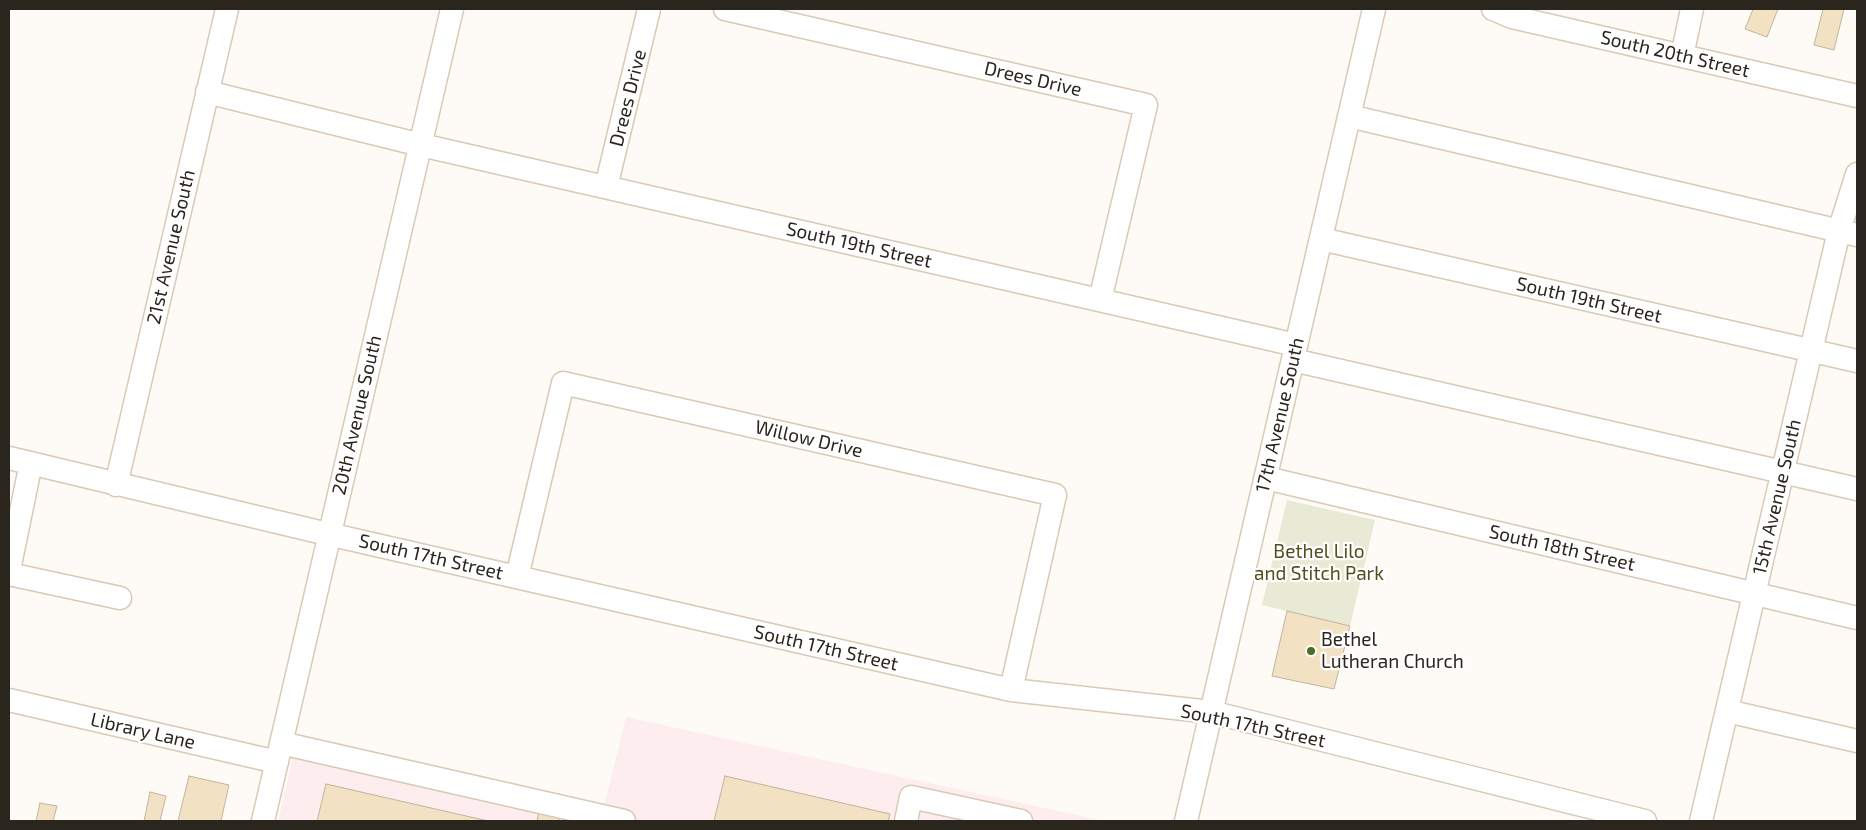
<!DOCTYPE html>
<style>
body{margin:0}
#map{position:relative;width:1866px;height:830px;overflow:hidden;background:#fefbf6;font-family:"Exo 2",sans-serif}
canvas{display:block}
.frame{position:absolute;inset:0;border:10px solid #2a251d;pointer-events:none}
</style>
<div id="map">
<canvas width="1866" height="830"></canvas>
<div class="frame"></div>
</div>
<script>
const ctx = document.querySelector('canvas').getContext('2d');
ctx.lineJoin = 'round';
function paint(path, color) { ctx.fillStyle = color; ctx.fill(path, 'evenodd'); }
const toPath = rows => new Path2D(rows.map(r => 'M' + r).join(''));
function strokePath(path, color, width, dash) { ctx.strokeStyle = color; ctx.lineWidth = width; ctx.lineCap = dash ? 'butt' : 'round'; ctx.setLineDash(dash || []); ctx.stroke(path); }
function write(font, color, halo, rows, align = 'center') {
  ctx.font = font + ' "Exo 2",sans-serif'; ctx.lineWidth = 4.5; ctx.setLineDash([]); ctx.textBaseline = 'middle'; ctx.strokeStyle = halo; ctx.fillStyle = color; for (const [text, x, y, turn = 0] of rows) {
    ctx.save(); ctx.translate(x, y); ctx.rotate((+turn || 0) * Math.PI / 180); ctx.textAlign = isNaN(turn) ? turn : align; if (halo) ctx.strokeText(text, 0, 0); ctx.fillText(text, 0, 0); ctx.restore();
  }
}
paint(toPath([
 [626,717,1104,821,278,821,298,737,604,807]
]), '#fdedee');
paint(toPath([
 [1287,500,1375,520,1350,626,1262,605]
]), '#e8ead6');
const building = toPath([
 [1753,9,1778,9,1767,37,1745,29,1753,9],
 [1823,9,1844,9,1834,50,1814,45,1823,9],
 [1287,611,1350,626,1334,689,1272,676,1287,611],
 [189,776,229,785,221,821,178,821,189,776],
 [725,776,890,814,888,821,714,821,725,776],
 [326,784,488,821,317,821,326,784],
 [150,792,166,796,160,821,144,821,150,792],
 [40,803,57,806,53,821,36,821,40,803],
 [539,812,560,817,559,821,537,821,539,812]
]);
paint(building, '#f3e1c3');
strokePath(building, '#c1b49e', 1);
const minor = toPath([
 [725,9,1146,105,1100,300],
 [1493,9,1512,17,1857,96],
 [1682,56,1692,9],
 [207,92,421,145,1296,345],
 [1349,116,1857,235],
 [606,187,649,9],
 [1321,239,1857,361],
 [1293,360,1857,489],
 [9,458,315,531,1011,690,1211,712,1645,821],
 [1266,478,1857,618],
 [116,485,227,9],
 [9,570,31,463],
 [9,574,120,598],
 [517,577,563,383,1055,495,1011,690],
 [9,700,277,762],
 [1727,711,1857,741],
 [281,743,624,821],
 [263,821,452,9],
 [906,821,911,797,1021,821],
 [1186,821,1374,9],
 [1701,821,1839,231,1857,174]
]);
strokePath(minor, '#d8cab4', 25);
strokePath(minor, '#fff', 22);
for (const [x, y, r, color] of [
 [1311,651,5,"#4a6c23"]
]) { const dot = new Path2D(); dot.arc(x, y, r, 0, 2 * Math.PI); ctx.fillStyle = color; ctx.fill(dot); strokePath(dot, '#fff', 2); }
write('19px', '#2a251d', '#fff', [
 ["South 20th Street",1675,54,13],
 ["Drees Drive",1033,79,13],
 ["Drees Drive",628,98,-76],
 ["South 19th Street",859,245,13],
 ["21st Avenue South",171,247,-77],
 ["South 19th Street",1589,300,13],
 ["20th Avenue South",357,415,-77],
 ["17th Avenue South",1280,415,-77],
 ["Willow Drive",809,439,13],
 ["15th Avenue South",1777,497,-77],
 ["South 18th Street",1562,548,13],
 ["South 17th Street",431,557,13],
 ["South 17th Street",826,648,13],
 ["South 17th Street",1253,726,12],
 ["Library Lane",143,731,13]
]);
write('19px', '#4e4f1a', '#fff', [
 ["Bethel Lilo",1319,552],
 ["and Stitch Park",1319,574]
]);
write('19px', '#2a251d', '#fff', [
 ["Bethel",1321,640],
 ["Lutheran Church",1321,662]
], 'left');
</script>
